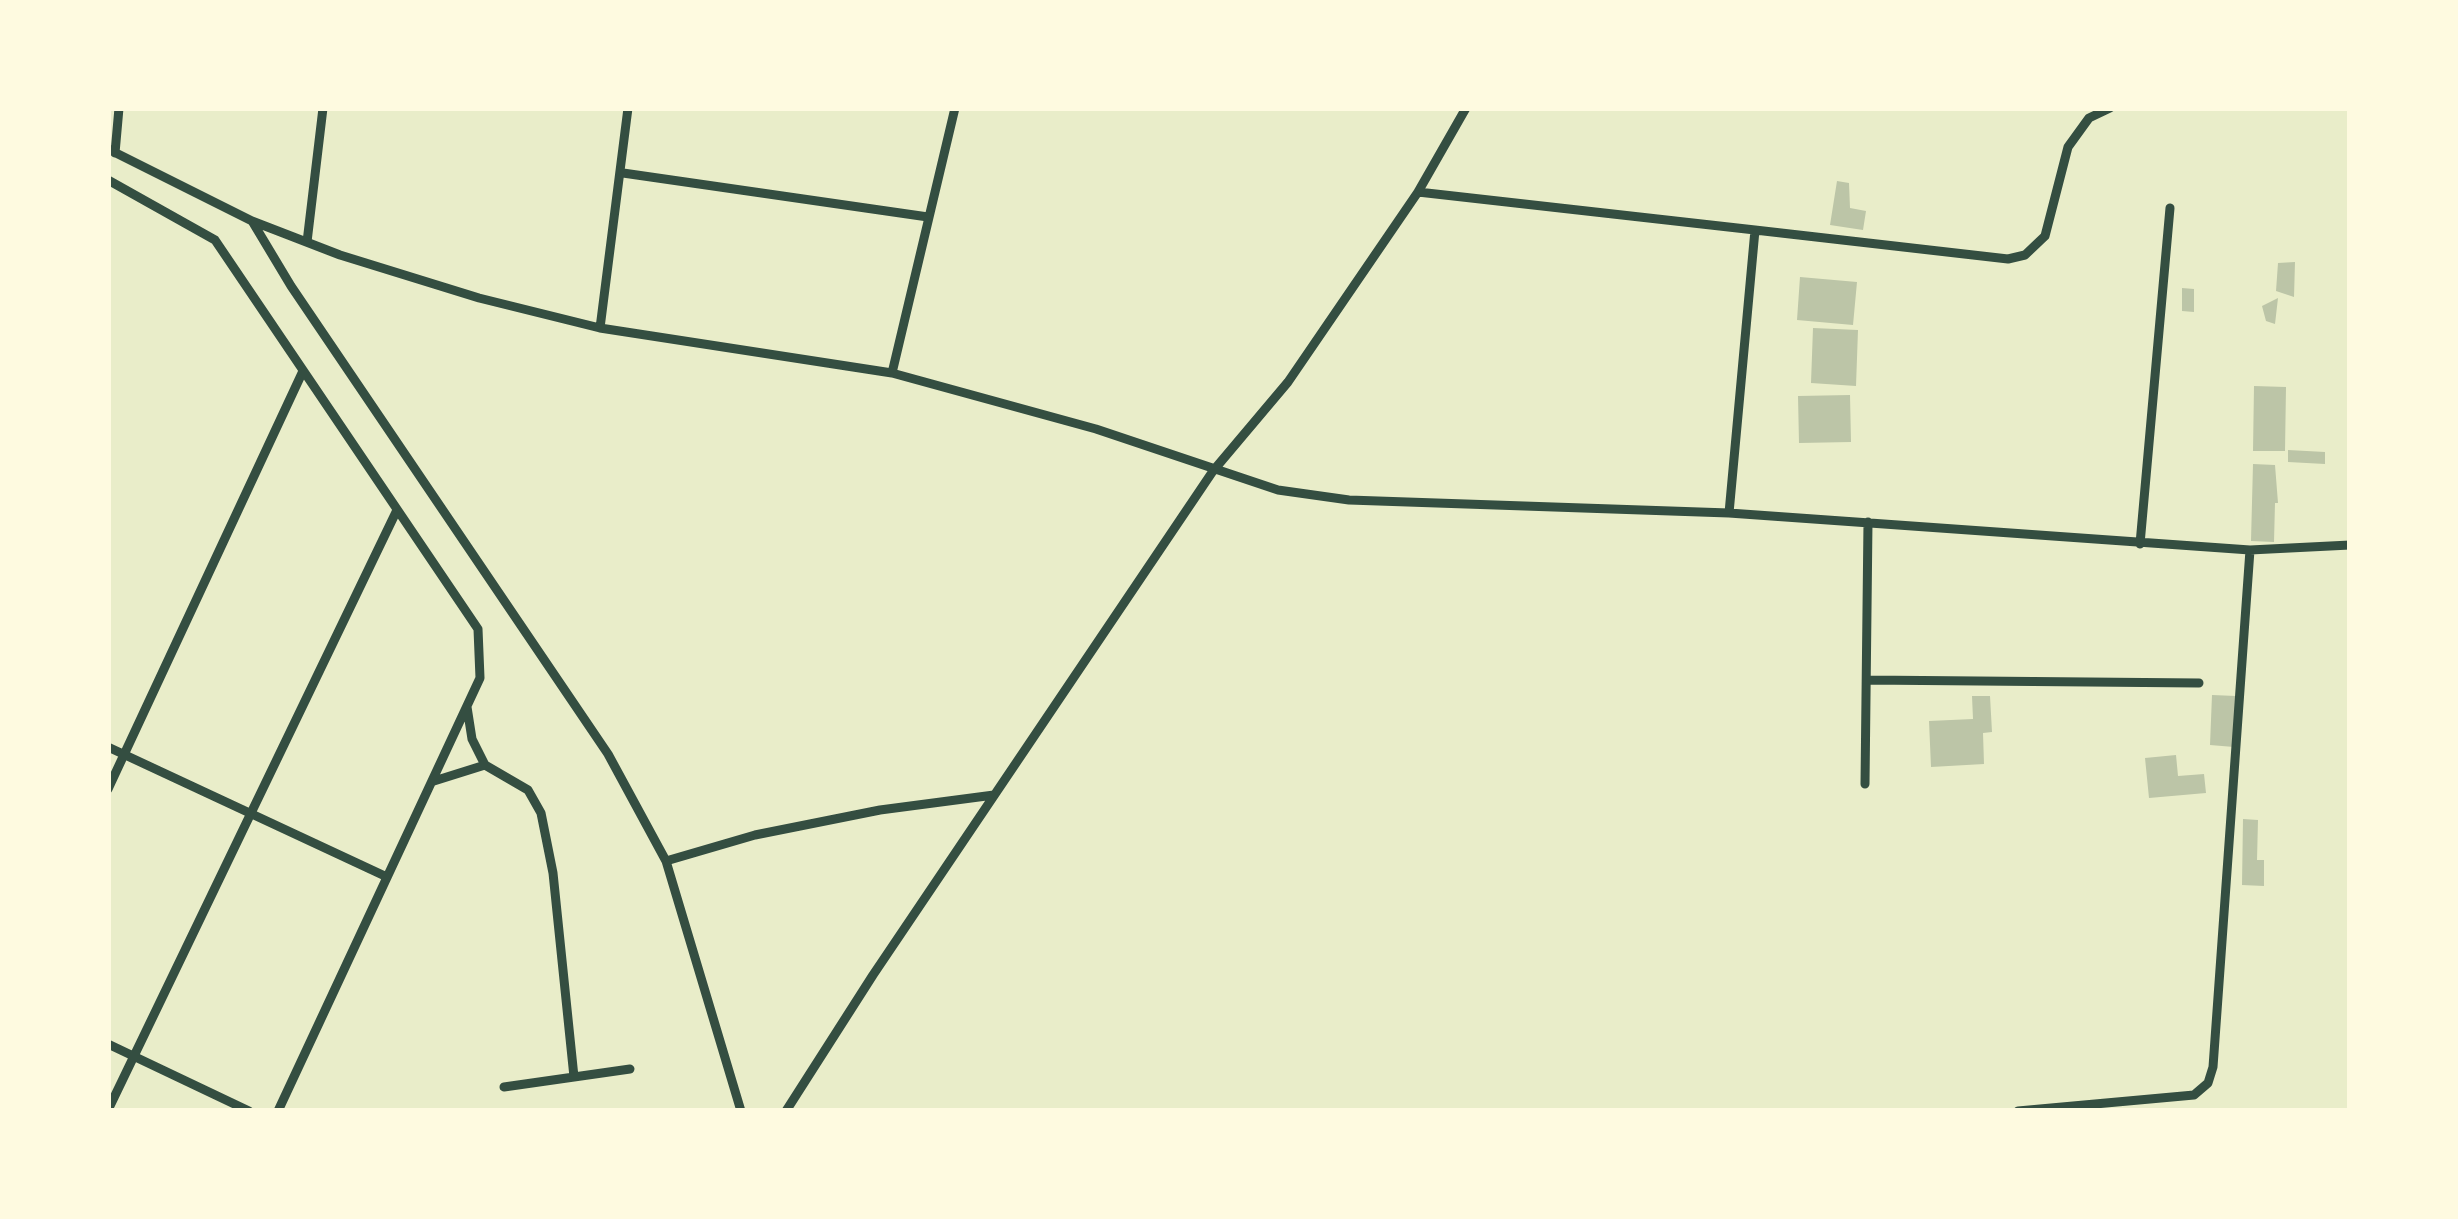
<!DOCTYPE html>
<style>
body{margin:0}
#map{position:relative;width:2458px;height:1219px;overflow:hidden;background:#e9edc9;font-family:Cabin,sans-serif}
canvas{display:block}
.frame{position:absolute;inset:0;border:111px solid #fefae0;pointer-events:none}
</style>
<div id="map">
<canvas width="2458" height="1219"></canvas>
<div class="frame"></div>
</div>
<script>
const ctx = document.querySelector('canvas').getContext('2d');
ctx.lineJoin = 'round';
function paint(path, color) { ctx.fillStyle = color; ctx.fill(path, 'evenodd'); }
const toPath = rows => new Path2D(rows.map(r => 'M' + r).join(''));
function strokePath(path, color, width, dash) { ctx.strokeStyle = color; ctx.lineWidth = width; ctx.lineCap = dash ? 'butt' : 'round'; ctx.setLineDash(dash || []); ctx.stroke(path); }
paint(toPath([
 [1837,181,1849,183,1850,208,1866,211,1863,230,1830,225],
 [2295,262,2294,297,2276,291,2278,263],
 [1800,277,1857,282,1853,325,1797,320],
 [2182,288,2194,289,2194,312,2182,311],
 [2278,298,2275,324,2266,321,2262,306],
 [1813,328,1858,330,1856,386,1811,383],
 [2254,386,2286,387,2285,451,2253,451],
 [1850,395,1851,442,1799,443,1798,396],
 [2288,450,2325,452,2325,464,2288,462],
 [2253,464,2275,465,2278,503,2275,503,2274,542,2251,541],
 [2212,695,2236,696,2234,747,2210,745],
 [1972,696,1990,696,1992,732,1983,733,1984,764,1931,767,1929,721,1973,719],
 [2176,755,2178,776,2204,774,2206,793,2149,798,2145,758],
 [2243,819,2258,820,2257,860,2264,860,2264,886,2242,885]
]), '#bcc5a7');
strokePath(toPath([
 [108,149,252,221,291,286,608,754,666,861,741,1111],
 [115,153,119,108],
 [623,173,928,217],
 [108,180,215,240,478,629,480,678,278,1111],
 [1418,192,1755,230,1729,513],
 [252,221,340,255,479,298,600,328,892,373,1096,429,1278,490,1349,500,1729,513,2250,550,2350,545],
 [1755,230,2008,259,2025,255,2045,236,2068,147,2089,118,2110,108],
 [307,242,323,108],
 [600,328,628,108],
 [892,373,955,108],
 [2140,544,2170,208],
 [1867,680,2199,683],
 [467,707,472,739,485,765],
 [108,747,387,877],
 [434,781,485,765,528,790,541,813,553,873,574,1077],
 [1865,784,1868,522],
 [108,789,303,371],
 [666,861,755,835,880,810,994,795],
 [108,1044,249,1111],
 [504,1087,630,1069],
 [108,1110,397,510],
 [786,1111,873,975,1213,471,1288,382,1418,192,1466,108],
 [2018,1111,2194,1095,2208,1083,2213,1067,2250,550]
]), '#344e41', 9);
</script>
